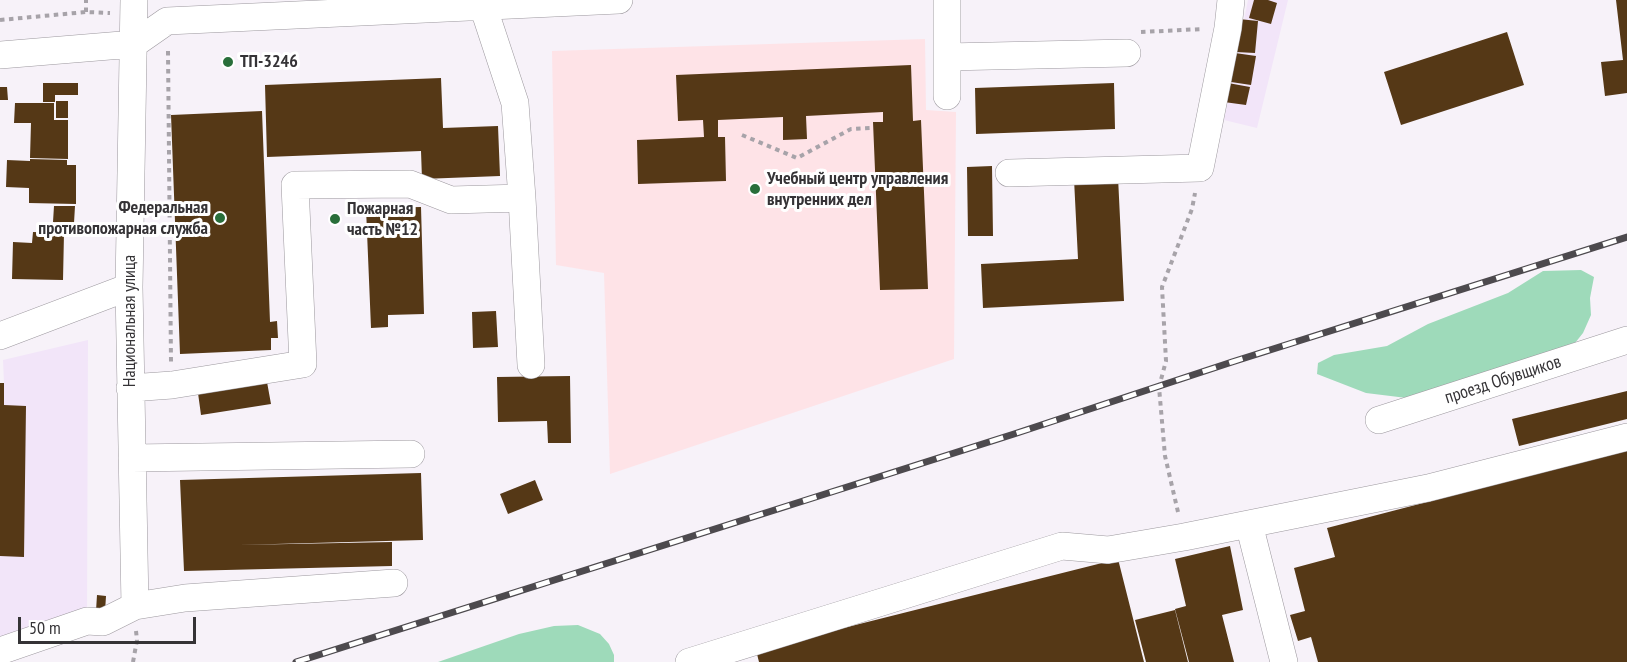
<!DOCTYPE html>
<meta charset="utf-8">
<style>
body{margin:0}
#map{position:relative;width:1627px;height:662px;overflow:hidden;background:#f7f2f9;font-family:"PT Sans Narrow",sans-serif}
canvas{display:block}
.scale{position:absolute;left:18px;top:617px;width:178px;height:27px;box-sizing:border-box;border:3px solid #353336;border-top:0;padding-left:8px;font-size:18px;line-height:21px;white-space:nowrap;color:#353336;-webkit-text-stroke:4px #fff;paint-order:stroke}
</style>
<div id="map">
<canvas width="1627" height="662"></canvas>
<div class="scale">50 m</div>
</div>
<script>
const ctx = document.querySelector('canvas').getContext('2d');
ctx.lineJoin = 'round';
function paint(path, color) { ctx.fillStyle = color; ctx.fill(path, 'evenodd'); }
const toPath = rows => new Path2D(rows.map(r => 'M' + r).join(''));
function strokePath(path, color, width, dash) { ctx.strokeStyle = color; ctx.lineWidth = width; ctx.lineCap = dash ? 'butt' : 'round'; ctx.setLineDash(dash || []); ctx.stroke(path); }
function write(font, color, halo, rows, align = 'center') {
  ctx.font = font + ' "PT Sans Narrow",sans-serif'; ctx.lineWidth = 6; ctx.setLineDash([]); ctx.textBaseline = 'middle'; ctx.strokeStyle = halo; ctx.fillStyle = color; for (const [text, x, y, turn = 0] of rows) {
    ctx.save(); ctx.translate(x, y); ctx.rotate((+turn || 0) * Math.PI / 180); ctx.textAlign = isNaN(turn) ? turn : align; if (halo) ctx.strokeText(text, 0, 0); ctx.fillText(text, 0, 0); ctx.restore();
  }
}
paint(toPath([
 [1248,0,1288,0,1257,128,1224,120],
 [88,340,87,621,0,662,0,383,4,383,3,360]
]), '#f2e5f9');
paint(toPath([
 [925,39,926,110,956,112,954,359,610,474,604,273,556,265,552,51]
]), '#fee3e7');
paint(toPath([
 [1581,270,1594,277,1590,298,1591,315,1583,333,1571,348,1415,399,1366,393,1317,374,1318,363,1334,355,1387,346,1428,324,1508,293,1543,271],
 [578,625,600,634,609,644,614,655,614,662,438,662,519,634,554,626]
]), '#9edaba');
paint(toPath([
 [1254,0,1268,0,1277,3,1271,24,1249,18],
 [1616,0,1627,0,1627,93,1605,96,1601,62,1623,60],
 [1239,19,1258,21,1255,53,1236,52],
 [1507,32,1524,85,1401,125,1384,72],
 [1235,53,1256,56,1251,85,1231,82],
 [224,56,233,57,232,67,223,67],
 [911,65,913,121,921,120,928,289,880,290,873,122,883,122,883,112,806,116,807,139,783,140,783,117,718,120,718,137,725,137,726,181,638,184,637,140,704,137,703,120,678,121,676,75],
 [441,78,443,128,498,126,500,176,422,179,421,151,267,157,265,85],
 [43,83,78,83,78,95,55,95,55,102,43,102],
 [1114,83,1115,129,976,134,975,88],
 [1228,83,1250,87,1246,105,1224,102],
 [0,87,7,87,8,100,0,100],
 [56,101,68,101,68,118,56,118],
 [15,103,54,103,54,120,68,120,68,159,30,158,31,123,14,123],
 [262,111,270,322,277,321,278,338,271,338,271,350,180,354,171,115],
 [30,159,67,160,67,165,76,165,76,204,29,203,29,188,6,187,7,160,30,161],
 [992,166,993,236,968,236,967,167],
 [1118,177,1124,301,983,308,981,264,1078,259,1074,179],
 [54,206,75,206,74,223,53,222],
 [421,207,424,314,388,315,388,327,371,328,366,208],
 [33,232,64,233,63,280,12,279,13,242,32,243],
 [496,311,498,347,473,348,472,312],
 [570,376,571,443,548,443,547,421,498,422,497,377],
 [267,382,271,404,201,415,198,393],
 [0,383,4,383,4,405,26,406,24,557,0,556],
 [1627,391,1627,419,1519,446,1512,419],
 [1627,450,1627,662,1318,662,1311,637,1298,641,1290,615,1305,611,1294,568,1335,557,1327,528],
 [421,473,423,540,238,545,392,542,392,566,184,571,180,480],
 [535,480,543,500,508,514,500,494],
 [1230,546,1243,610,1222,615,1234,662,1189,662,1175,609,1186,606,1175,559],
 [1118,559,1144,662,759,662,756,650],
 [97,595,106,596,105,612,96,611],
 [1175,610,1188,662,1146,662,1135,620]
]), '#553816');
const minor = toPath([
 [134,0,129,287,135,606],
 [0,55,134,44,167,21,619,0],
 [947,57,1127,53],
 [947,96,947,0],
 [1009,173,1200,168,1228,28,1231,0],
 [522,198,531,365],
 [0,336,129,287],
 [130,388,172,385,303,364,295,185,410,184,451,200,522,198,515,103,483,6],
 [1379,420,1627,340],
 [132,458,411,454],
 [1249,524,1284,662],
 [0,651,87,621,103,622,135,606,185,598,394,583],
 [689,662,1062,546,1108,550,1184,537,1428,488,1627,437]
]);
strokePath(minor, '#9c989e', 28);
strokePath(toPath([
 [86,12,86,0],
 [0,20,86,12,110,13],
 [1141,32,1203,29],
 [168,51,171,362],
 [742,135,797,158,851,129,871,128],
 [1178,512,1165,456,1159,387,1166,361,1162,287,1192,209,1195,193],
 [133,662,137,640,136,631]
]), '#a7a3a9', 4, [4.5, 4.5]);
strokePath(minor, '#fff', 27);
const rail = toPath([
 [296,662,1014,434,1232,362,1627,237]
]);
strokePath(rail, '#4d4a4e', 7);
strokePath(rail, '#fff', 4.5, [14]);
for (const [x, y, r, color] of [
 [228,62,6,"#296e3a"],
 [755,189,6,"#296e3a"],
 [220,218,6,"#296e3a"],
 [335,219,6,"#296e3a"]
]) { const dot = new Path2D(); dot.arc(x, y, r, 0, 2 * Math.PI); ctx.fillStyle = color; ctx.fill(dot); strokePath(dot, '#fff', 2); }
write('bold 18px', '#353336', '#fff', [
 ["ТП-3246",240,62],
 ["Учебный центр управления",767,179],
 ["внутренних дел",767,200],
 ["Федеральная",208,208,"right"],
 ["противопожарная служба",208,229,"right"],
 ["Пожарная",347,209],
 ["часть №12",347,230]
], 'left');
write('18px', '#353336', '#fff', [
 ["Национальная улица",130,321,-90],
 ["проезд Обувщиков",1503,380,-18]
]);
</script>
